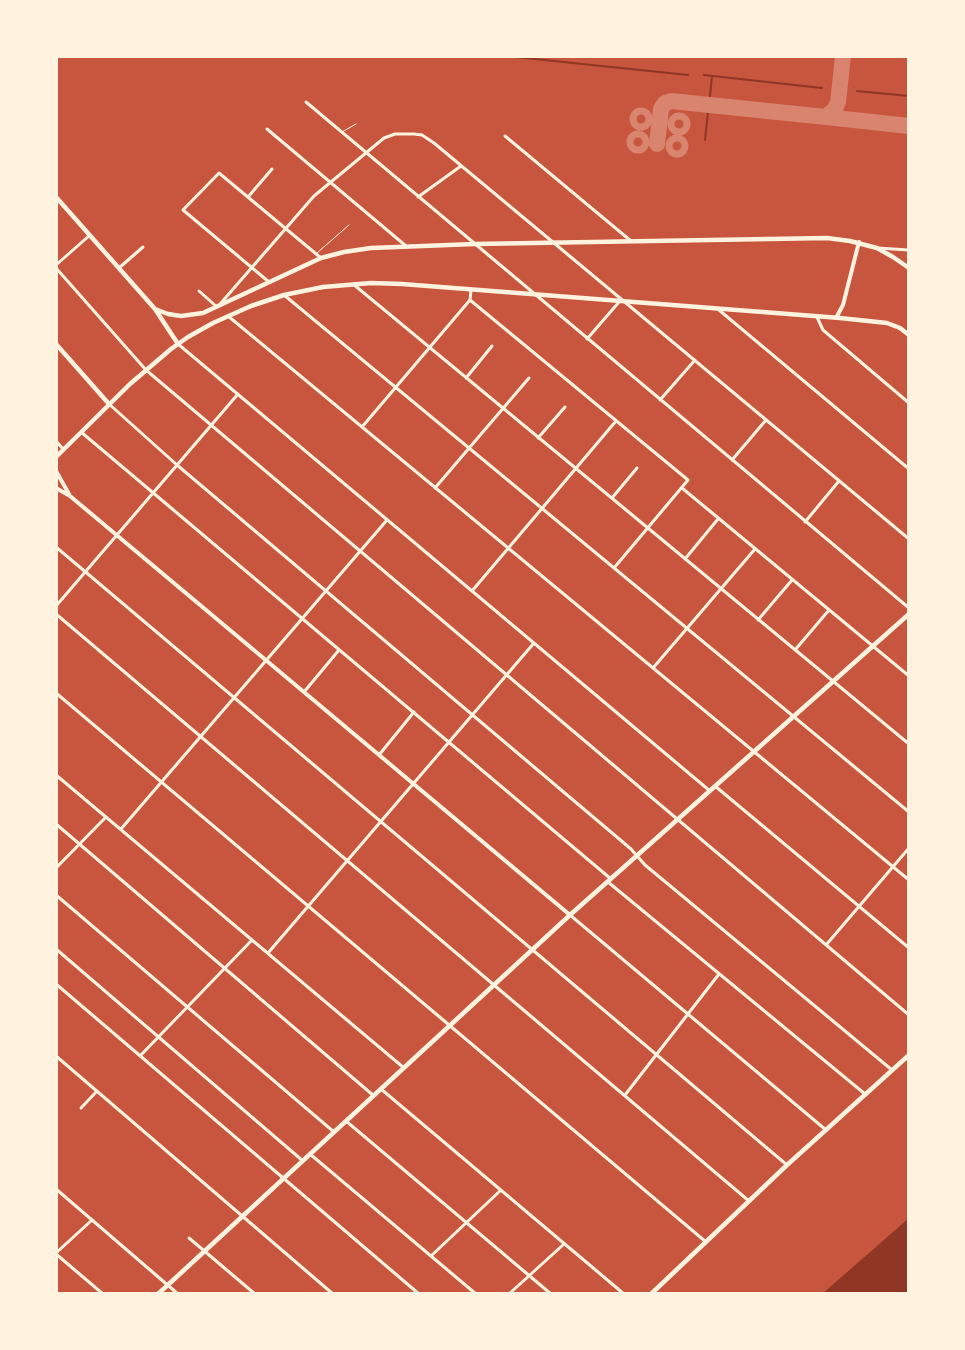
<!DOCTYPE html>
<style>
body{margin:0}
#map{position:relative;width:965px;height:1350px;overflow:hidden;background:#c8553d;font-family:Karla,sans-serif}
canvas{display:block}
.frame{position:absolute;inset:0;border:58px solid #fff3e0;pointer-events:none}
</style>
<div id="map">
<canvas width="965" height="1350"></canvas>
<div class="frame"></div>
</div>
<script>
const ctx = document.querySelector('canvas').getContext('2d');
ctx.lineJoin = 'round';
function paint(path, color) { ctx.fillStyle = color; ctx.fill(path, 'evenodd'); }
const toPath = rows => new Path2D(rows.map(r => 'M' + r).join(''));
function strokePath(path, color, width, dash) { ctx.strokeStyle = color; ctx.lineWidth = width; ctx.lineCap = dash ? 'butt' : 'round'; ctx.setLineDash(dash || []); ctx.stroke(path); }
paint(toPath([
 [909,1218,909,1294,822,1294]
]), '#8f3625');
strokePath(toPath([
 [506,56,688,75],
 [704,75,822,88],
 [857,91,909,96],
 [710,96,712,76],
 [705,140,708,112]
]), '#8f3625', 2);
strokePath(toPath([
 [843,56,838,102,835,109,826,117,909,126],
 '637.5 119a3.5 3.5 0 1 1 7 0a3.5 3.5 0 1 1-7 0Z',
 '675.5 124a3.5 3.5 0 1 1 7 0a3.5 3.5 0 1 1-7 0Z',
 '634.5 142a3.5 3.5 0 1 1 7 0a3.5 3.5 0 1 1-7 0Z',
 '673.5 146a3.5 3.5 0 1 1 7 0a3.5 3.5 0 1 1-7 0Z',
 [657,144,661,109,665,103,671,101,826,117]
]), '#d8846e', 16);
strokePath(toPath([
 [342,132,356,124],
 [317,253,349,225]
]), '#fff3e0', 1);
strokePath(toPath([
 [306,102,909,608],
 [267,129,406,246],
 [505,136,631,241],
 [248,197,272,169],
 [418,197,461,166],
 [877,248,909,250],
 [56,265,90,235],
 [56,268,146,370,909,1015],
 [119,268,143,247],
 [269,282,183,210,219,173,321,258],
 [353,284,909,744],
 [471,290,470,300,688,480,614,568],
 [199,291,217,307],
 [284,295,909,812],
 [221,303,314,196,384,138,395,134,414,134,422,135,434,143,909,539],
 [719,310,909,469],
 [228,316,909,880],
 [817,317,823,330,909,403],
 [587,339,619,302],
 [178,344,710,791],
 [466,378,492,346],
 [660,400,695,360],
 [109,404,177,465,631,849,645,865,892,1070],
 [362,427,470,300],
 [81,432,611,879],
 [538,438,565,407],
 [56,441,63,449],
 [732,460,766,420],
 [435,488,529,378],
 [682,488,909,676],
 [612,498,637,468],
 [805,522,839,481],
 [56,547,787,1165],
 [685,559,718,519],
 [472,591,616,421],
 [56,606,238,394],
 [56,614,749,1201],
 [758,620,792,580],
 [795,650,829,610],
 [653,668,755,549],
 [304,692,339,650],
 [56,693,706,1242],
 [379,755,414,712],
 [56,775,404,1068],
 [715,786,909,948],
 [56,824,374,1096],
 [121,829,387,520],
 [56,868,106,817],
 [608,882,865,1094],
 [56,895,334,1132],
 [570,915,826,1130],
 [826,945,909,848],
 [56,949,303,1161],
 [268,953,534,643],
 [56,984,419,1294],
 [56,1056,333,1294],
 [140,1056,252,940],
 [381,1089,624,1294],
 [625,1095,719,974],
 [81,1108,97,1091],
 [346,1121,551,1294],
 [310,1154,476,1294],
 [56,1189,178,1294],
 [189,1238,255,1294],
 [56,1253,92,1220],
 [56,1254,103,1294],
 [431,1256,501,1190],
 [509,1294,564,1244]
]), '#fff3e0', 3);
strokePath(toPath([
 [836,318,843,305,859,242],
 [56,471,69,494],
 [56,488,70,496,570,915]
]), '#fff3e0', 4);
strokePath(toPath([
 [56,197,155,309,178,344],
 [155,309,168,314,181,316,203,313,321,258,344,252,371,248,475,244,827,238,850,241,877,248,893,257,909,268],
 [56,344,109,404],
 [56,457,130,384,171,349,188,337,213,323,251,306,284,295,323,287,371,283,402,284,840,318,887,323,900,328,909,335],
 [158,1294,570,915,909,614],
 [651,1294,787,1165,909,1055]
]), '#fff3e0', 4.5);
</script>
